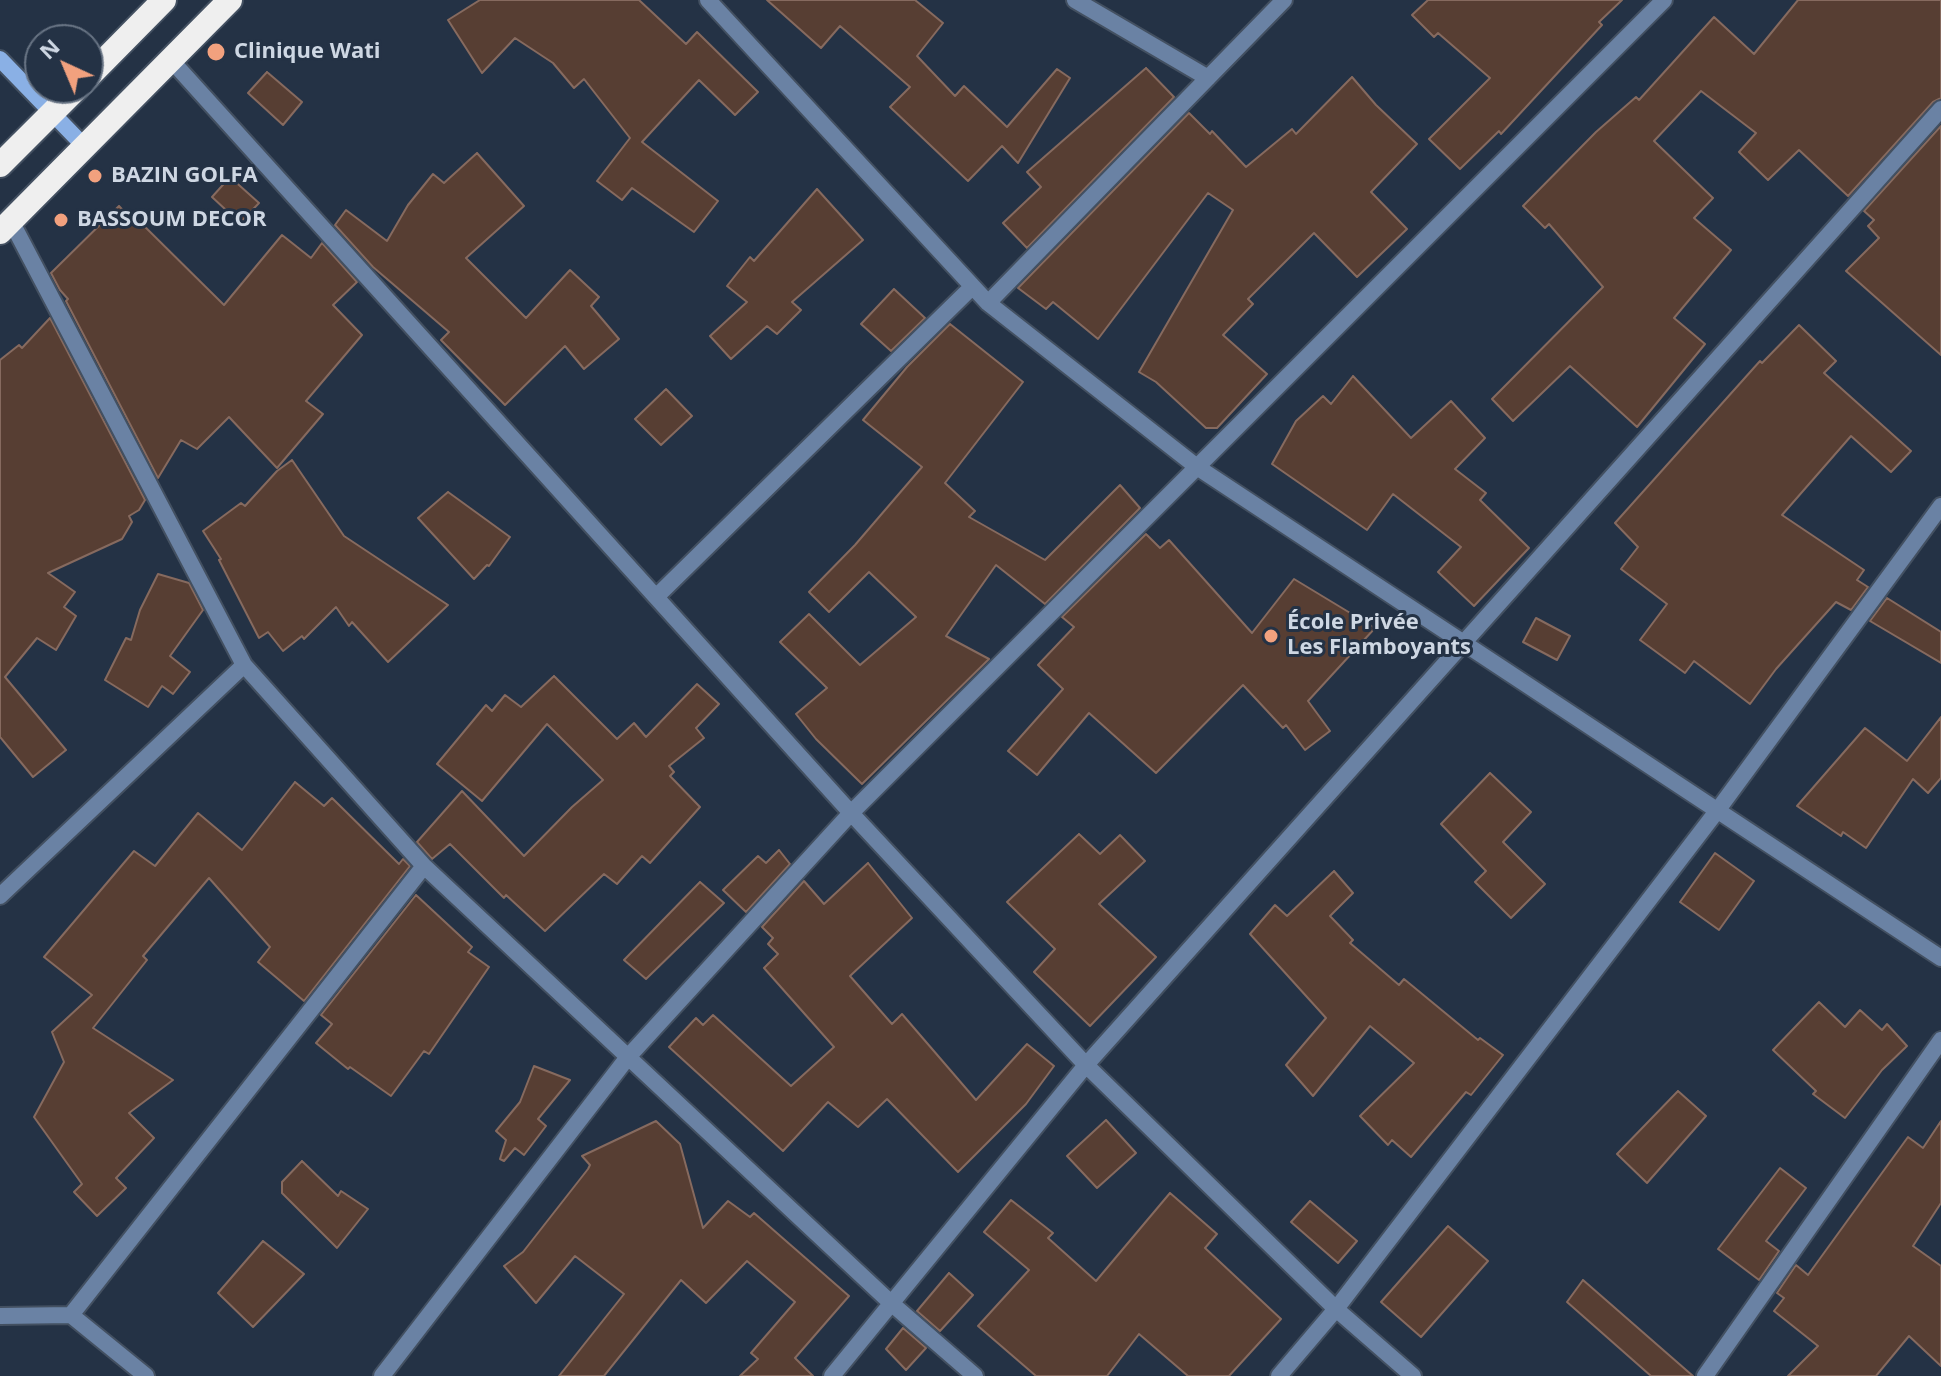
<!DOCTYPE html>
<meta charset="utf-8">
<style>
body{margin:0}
#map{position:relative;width:1941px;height:1376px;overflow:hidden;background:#243245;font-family:"Open Sans",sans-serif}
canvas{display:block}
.north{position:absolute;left:24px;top:24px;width:80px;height:80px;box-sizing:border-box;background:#243245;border:2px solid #687484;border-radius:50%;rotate:316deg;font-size:22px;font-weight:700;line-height:32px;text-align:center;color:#ced7e3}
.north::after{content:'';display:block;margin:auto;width:28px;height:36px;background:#f2a17e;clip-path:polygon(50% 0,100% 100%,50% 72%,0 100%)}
</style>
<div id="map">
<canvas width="1941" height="1376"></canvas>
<div class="north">N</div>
</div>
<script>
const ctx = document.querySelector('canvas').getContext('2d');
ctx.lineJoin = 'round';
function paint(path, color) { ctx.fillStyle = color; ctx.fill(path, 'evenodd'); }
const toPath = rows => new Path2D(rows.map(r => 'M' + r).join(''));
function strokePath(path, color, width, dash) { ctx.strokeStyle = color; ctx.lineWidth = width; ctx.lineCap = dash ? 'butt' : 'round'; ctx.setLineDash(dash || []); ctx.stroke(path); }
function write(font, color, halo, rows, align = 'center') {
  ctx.font = font + ' "Open Sans",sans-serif'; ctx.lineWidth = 6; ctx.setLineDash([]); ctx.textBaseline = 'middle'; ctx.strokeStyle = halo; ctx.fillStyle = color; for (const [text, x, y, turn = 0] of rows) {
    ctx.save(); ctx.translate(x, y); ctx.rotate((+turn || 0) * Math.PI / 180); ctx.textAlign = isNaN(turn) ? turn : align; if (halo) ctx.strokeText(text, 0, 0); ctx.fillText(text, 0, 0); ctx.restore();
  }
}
const building = toPath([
 [480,0,639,0,686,44,697,32,758,92,735,115,699,80,642,142,718,201,694,232,632,188,622,200,597,181,630,138,584,79,574,88,553,63,515,38,482,73,448,20,480,0],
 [767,0,915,0,943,23,917,56,955,96,964,86,1007,127,1057,69,1070,78,1018,163,1002,146,968,181,890,107,910,87,840,26,821,48,767,0],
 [1428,0,1622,0,1599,22,1602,25,1501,134,1499,131,1460,169,1429,139,1490,78,1438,33,1434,37,1412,15,1428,0],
 [1798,0,1941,0,1941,98,1933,102,1848,196,1799,150,1768,180,1739,152,1756,133,1701,91,1654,141,1713,198,1694,218,1731,250,1674,318,1705,344,1637,427,1570,366,1513,421,1492,399,1603,287,1549,224,1545,228,1523,206,1596,132,1636,97,1639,100,1714,17,1754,54,1798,0],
 [1146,68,1174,97,1027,248,1003,223,1041,187,1027,172,1146,68],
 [267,72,302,102,283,125,248,93,267,72],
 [1352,77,1376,105,1417,144,1371,192,1407,229,1357,277,1314,233,1248,299,1253,304,1223,335,1267,374,1217,428,1206,428,1156,382,1139,372,1233,210,1208,193,1098,339,1053,302,1046,309,1018,288,1189,113,1210,134,1212,131,1246,167,1292,129,1296,134,1352,77],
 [1941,126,1941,355,1846,271,1879,238,1868,226,1874,220,1864,211,1941,126],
 [477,153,524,206,466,258,526,318,570,270,599,297,591,306,619,339,584,369,565,346,505,405,441,340,449,332,373,267,335,225,346,210,387,241,408,205,433,174,444,183,477,153],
 [230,177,259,203,240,223,212,197,230,177],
 [817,189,863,240,792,302,801,310,777,334,767,326,731,359,710,336,747,302,727,286,750,257,754,261,817,189],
 [119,206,131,219,134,216,224,305,282,235,311,258,322,243,357,282,333,305,362,335,306,401,323,414,277,468,229,417,197,449,181,440,158,478,66,301,68,299,60,290,51,273,119,206],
 [894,289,925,318,891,351,861,324,894,289],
 [50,318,145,500,139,510,129,516,132,522,122,539,48,573,75,592,64,607,76,616,56,650,37,638,5,677,66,750,33,777,0,737,0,360,19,345,22,348,50,318],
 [950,324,1023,382,945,483,975,511,969,517,1045,560,1120,485,1140,508,1045,604,996,565,946,636,989,659,862,784,816,739,796,714,827,688,780,642,809,614,860,665,916,617,869,572,829,612,809,592,855,545,922,467,863,420,907,367,950,324],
 [1799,325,1836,361,1824,373,1911,451,1891,472,1851,436,1782,515,1864,570,1857,580,1868,587,1851,610,1836,602,1776,669,1750,704,1694,661,1685,673,1640,640,1667,604,1621,569,1638,547,1615,523,1760,361,1762,363,1799,325],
 [1353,376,1411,438,1451,401,1485,438,1455,469,1486,493,1480,500,1529,548,1474,606,1438,572,1461,547,1393,494,1367,530,1272,464,1296,421,1323,396,1331,404,1353,376],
 [666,389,692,416,661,445,635,419,666,389],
 [292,460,344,536,448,605,388,662,352,622,349,626,336,607,304,639,302,636,283,651,268,632,259,638,219,560,221,559,203,531,241,503,245,506,277,471,292,460],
 [448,492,510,537,489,566,487,565,474,579,418,518,448,492],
 [1146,534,1160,548,1169,540,1252,633,1294,579,1375,628,1308,701,1330,731,1305,750,1286,725,1283,728,1243,685,1156,773,1089,713,1037,775,1008,751,1063,689,1038,665,1074,627,1062,617,1146,534],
 [158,574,189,583,203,610,170,656,190,672,173,694,162,686,148,707,105,680,126,638,131,640,140,610,158,574],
 [1887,598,1941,632,1941,663,1870,621,1887,598],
 [1536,618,1570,636,1557,660,1523,642,1536,618],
 [554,676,617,739,634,723,646,737,697,684,719,704,696,728,704,738,669,766,674,772,670,776,700,807,650,863,642,856,617,884,604,874,545,931,506,895,504,898,450,844,432,859,417,842,462,791,524,856,572,807,603,780,547,724,482,801,437,764,486,705,492,711,505,695,521,707,554,676],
 [1941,717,1941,778,1928,793,1913,779,1866,848,1843,832,1841,836,1797,806,1865,728,1907,761,1941,717],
 [1490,773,1531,812,1503,842,1545,884,1511,918,1475,882,1486,871,1441,824,1490,773],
 [295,782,324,806,332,798,399,864,403,859,410,866,304,1001,258,962,270,947,209,878,143,956,147,960,93,1028,173,1080,129,1113,154,1138,116,1178,126,1188,97,1216,74,1192,82,1184,34,1117,64,1062,52,1032,92,995,44,957,134,851,155,866,198,813,242,850,295,782],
 [1079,834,1100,854,1120,835,1145,861,1099,904,1156,957,1090,1026,1034,972,1055,949,1007,902,1079,834],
 [779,850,790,864,746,912,723,890,758,856,766,863,779,850],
 [1715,853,1754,881,1719,930,1680,902,1715,853],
 [868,863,912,918,850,976,892,1024,902,1014,976,1100,1027,1044,1054,1066,1026,1104,958,1172,887,1099,858,1127,828,1102,783,1151,669,1047,696,1018,703,1025,713,1015,791,1086,834,1047,764,968,778,954,768,944,773,938,762,927,804,881,824,904,868,863],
 [1334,871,1353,893,1330,916,1353,940,1350,943,1399,985,1404,979,1478,1040,1480,1038,1503,1055,1471,1095,1466,1092,1411,1157,1392,1140,1388,1145,1360,1116,1414,1063,1370,1026,1313,1096,1286,1065,1326,1018,1250,934,1275,905,1287,916,1334,871],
 [700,882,724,903,646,979,624,960,700,882],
 [416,895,472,947,468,952,489,967,429,1054,424,1051,391,1096,350,1067,348,1069,316,1043,332,1024,321,1015,416,895],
 [1819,1002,1845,1027,1860,1010,1882,1030,1887,1024,1907,1046,1882,1070,1845,1118,1813,1094,1816,1091,1773,1050,1819,1002],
 [534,1066,570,1080,538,1119,546,1126,524,1155,515,1148,504,1161,500,1159,506,1140,496,1131,520,1102,534,1066],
 [1678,1091,1706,1116,1647,1183,1617,1154,1678,1091],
 [1106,1120,1136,1153,1097,1188,1067,1156,1106,1120],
 [656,1121,680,1144,703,1228,728,1201,750,1217,754,1213,849,1296,795,1358,813,1376,740,1376,758,1359,751,1353,795,1302,747,1261,706,1303,681,1280,604,1376,559,1376,624,1294,575,1256,536,1303,504,1266,523,1252,588,1169,590,1165,582,1156,656,1121],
 [1941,1121,1941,1203,1913,1246,1941,1266,1941,1366,1909,1336,1876,1376,1788,1376,1818,1346,1774,1311,1784,1298,1777,1293,1796,1265,1808,1275,1908,1137,1923,1148,1941,1121],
 [302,1161,338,1196,341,1191,368,1209,337,1248,282,1193,282,1182,302,1161],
 [1780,1168,1806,1188,1766,1241,1779,1251,1759,1280,1718,1249,1780,1168],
 [1170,1193,1217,1234,1205,1248,1281,1319,1229,1376,1188,1376,1139,1334,1107,1376,1036,1376,978,1326,1029,1270,984,1232,1011,1200,1053,1233,1048,1238,1096,1281,1170,1193],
 [1310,1201,1357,1241,1338,1263,1291,1222,1310,1201],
 [1448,1226,1488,1261,1421,1337,1381,1302,1448,1226],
 [263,1241,304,1274,253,1327,218,1293,263,1241],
 [949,1273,973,1295,940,1331,917,1311,949,1273],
 [1583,1280,1693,1376,1651,1376,1567,1302,1583,1280],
 [903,1328,926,1348,906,1370,886,1349,903,1328]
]);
paint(building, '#573e33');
strokePath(building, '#866a5f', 2);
const street = toPath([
 [708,0,988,303,1197,467,1941,958],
 [1075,0,1208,78],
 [171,60,851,813,1086,1065,1336,1309,1413,1376],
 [11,221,244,665,424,866,891,1303,975,1376],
 [988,303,1284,0],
 [656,597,972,287],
 [0,896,244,665],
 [71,1315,424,866],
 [0,1316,71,1315,146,1376],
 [382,1376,628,1057,851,813,1664,0],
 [832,1376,1086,1065,1941,109],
 [1279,1376,1336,1309,1717,811,1941,506],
 [1705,1376,1941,1040]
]);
const secondary = toPath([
 [0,59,85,147]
]);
const highway = toPath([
 [88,77,164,0],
 [0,165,77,88],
 [0,232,230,0]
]);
strokePath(street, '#435061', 20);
strokePath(secondary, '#435061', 20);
strokePath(highway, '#435061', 28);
strokePath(street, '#6a82a4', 16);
strokePath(secondary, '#8ab0e5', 16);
strokePath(highway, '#efefef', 24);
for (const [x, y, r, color] of [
 [216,52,10,"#f2a17e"],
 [95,176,8,"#f2a17e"],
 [61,220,8,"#f2a17e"],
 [1271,636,8,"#f2a17e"]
]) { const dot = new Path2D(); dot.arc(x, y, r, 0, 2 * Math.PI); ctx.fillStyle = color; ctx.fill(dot); strokePath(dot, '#243245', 3); }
write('bold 22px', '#ced7e3', '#243245', [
 ["Clinique Wati",234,52],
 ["BAZIN GOLFA",111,176],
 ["BASSOUM DECOR",77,220],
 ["École Privée",1287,623],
 ["Les Flamboyants",1287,648]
], 'left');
</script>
